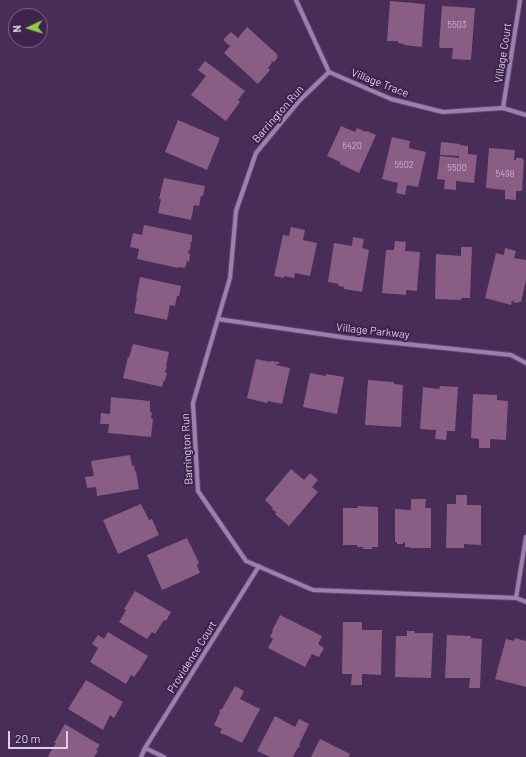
<!DOCTYPE html>
<style>
body{margin:0}
#map{position:relative;width:526px;height:757px;overflow:hidden;background:#482d58;font-family:Barlow,sans-serif}
canvas{display:block}
.north{position:absolute;left:8px;top:8px;width:40px;height:40px;box-sizing:border-box;background:#3d234d;border:1px solid #7d688b;border-radius:50%;rotate:266deg;font-size:11px;font-weight:700;line-height:16px;text-align:center;color:#decfe9}
.north::after{content:'';display:block;margin:auto;width:14px;height:18px;background:#8dce44;clip-path:polygon(50% 0,100% 100%,50% 72%,0 100%)}
.scale{position:absolute;left:8px;top:731px;width:60px;height:18px;box-sizing:border-box;border:2px solid #decfe9;border-top:0;padding-left:5px;font-size:12px;line-height:14px;white-space:nowrap;color:#decfe9;-webkit-text-stroke:3px #3d234d;paint-order:stroke}
</style>
<div id="map">
<canvas width="526" height="757"></canvas>
<div class="north">N</div>
<div class="scale">20 m</div>
</div>
<script>
const ctx = document.querySelector('canvas').getContext('2d');
ctx.lineJoin = 'round';
function paint(path, color) { ctx.fillStyle = color; ctx.fill(path, 'evenodd'); }
const toPath = rows => new Path2D(rows.map(r => 'M' + r).join(''));
function strokePath(path, color, width, dash) { ctx.strokeStyle = color; ctx.lineWidth = width; ctx.lineCap = dash ? 'butt' : 'round'; ctx.setLineDash(dash || []); ctx.stroke(path); }
function write(font, color, halo, rows, align = 'center') {
  ctx.font = font + ' Barlow,sans-serif'; ctx.lineWidth = 4; ctx.setLineDash([]); ctx.textBaseline = 'middle'; ctx.strokeStyle = halo; ctx.fillStyle = color; for (const [text, x, y, turn = 0] of rows) {
    ctx.save(); ctx.translate(x, y); ctx.rotate((+turn || 0) * Math.PI / 180); ctx.textAlign = isNaN(turn) ? turn : align; if (halo) ctx.strokeText(text, 0, 0); ctx.fillText(text, 0, 0); ctx.restore();
  }
}
paint(toPath([
 [390,1,425,4,422,47,404,45,404,44,398,43,398,41,387,41],
 [442,6,475,8,471,60,452,59,453,48,441,48,439,47],
 [247,27,278,55,276,56,278,57,274,62,272,61,271,62,272,63,268,68,270,70,258,84,224,53,230,46,223,40,231,32,238,38],
 [205,61,245,91,238,100,240,102,226,121,191,95,206,76,198,70],
 [178,120,220,138,207,170,165,152],
 [341,126,355,132,357,128,366,132,367,131,376,135,359,173,340,164,340,162,327,156],
 [392,137,410,141,409,148,426,152,418,187,407,185,405,195,396,193,398,183,382,179],
 [441,142,460,144,460,145,468,146,468,154,477,155,474,183,456,181,456,190,444,189,445,180,437,179,440,156,459,158,459,156,440,155],
 [489,148,515,150,514,160,516,160,516,158,523,158,523,160,524,160,522,191,516,191,516,200,505,199,505,190,486,188],
 [164,178,205,186,203,196,201,196,199,206,194,205,191,220,158,213,161,199,159,199],
 [144,225,192,235,192,242,191,241,190,250,189,250,188,253,190,254,189,262,187,261,185,268,178,267,178,268,137,259,139,249,130,247,133,233,142,235],
 [291,227,305,230,303,240,317,243,310,276,295,273,294,278,284,276,284,278,274,276,283,235,289,236],
 [353,237,364,239,362,248,369,250,362,292,344,289,344,287,338,286,339,284,328,282,334,243,352,246],
 [395,241,406,242,405,251,420,252,417,291,406,290,406,295,382,293,386,250,394,250],
 [461,247,472,247,470,298,461,298,461,300,435,299,436,254,461,256],
 [505,248,516,251,514,258,526,260,526,280,521,302,518,302,518,303,513,302,513,301,512,300,511,305,485,298,496,253,504,255],
 [140,277,181,286,179,296,177,296,175,306,170,305,167,320,134,313,137,298,136,298],
 [133,344,169,352,166,366,167,366,165,372,167,373,165,381,164,380,162,387,123,378,128,357,129,358],
 [256,359,271,362,271,361,279,362,279,364,276,364,276,365,290,368,282,404,268,401,267,403,247,398],
 [310,373,326,376,326,374,344,377,337,414,303,407],
 [368,380,394,382,394,384,403,385,401,427,365,425],
 [440,386,458,387,455,431,447,431,446,440,435,439,436,430,420,429,423,387,439,389],
 [473,394,497,395,497,400,508,401,506,440,490,439,490,448,479,448,479,439,471,438],
 [111,397,150,401,150,412,152,412,151,418,153,419,151,437,108,433,109,424,100,424,101,413,110,414],
 [130,455,132,466,134,465,135,472,136,471,139,489,97,496,96,487,87,488,85,477,94,476,91,461],
 [291,469,304,480,310,473,318,480,312,487,318,492,289,526,275,514,276,512,272,509,273,508,265,500],
 [456,495,467,495,467,505,481,505,481,545,464,544,464,548,446,548,447,504,456,504],
 [411,499,426,499,425,508,431,508,431,548,409,548,410,547,405,547,405,542,403,543,403,544,397,544,397,542,395,542,395,509,411,510],
 [141,504,149,520,152,519,159,535,118,554,103,520],
 [357,506,378,507,378,547,372,547,372,549,363,549,363,547,357,547,357,545,343,545,343,508,358,508],
 [187,538,199,563,197,565,200,573,162,590,147,555],
 [135,591,171,612,166,621,164,620,155,634,152,632,147,639,119,622,126,610,124,609],
 [280,615,322,636,318,644,324,648,319,657,312,654,305,667,268,648,273,639,270,637,273,631,272,631],
 [343,622,362,622,362,630,382,630,381,675,362,674,362,685,351,685,352,674,342,674],
 [407,631,415,631,415,633,433,633,431,678,395,677,396,636,407,636],
 [108,632,148,656,138,672,138,671,134,677,131,675,126,684,90,662,98,648,92,644,98,635,104,639],
 [447,635,471,636,471,638,482,639,480,688,469,688,470,678,445,678],
 [515,638,526,641,526,687,495,679,506,639,514,641],
 [86,680,123,702,114,718,110,715,103,730,68,709],
 [235,686,244,691,240,699,260,709,242,743,226,735,220,733,222,729,214,725,220,712,219,711,221,709,222,709],
 [275,716,295,727,299,719,309,724,299,745,300,745,299,748,298,747,293,757,270,757,257,751],
 [65,724,100,745,96,750,98,751,94,757,50,757,48,756,56,743,54,743],
 [320,739,350,754,349,757,311,757]
]), '#895d84');
const minor = toPath([
 [296,0,329,72,391,99,443,112,503,108,526,115],
 [329,72,299,101,256,153,236,211,230,278,193,403,198,491,246,561,313,590,516,598,526,602],
 [503,108,520,0],
 [218,319,348,338,511,355,526,363],
 [516,598,526,537],
 [145,748,164,757],
 [141,757,145,748,259,566]
]);
strokePath(minor, '#5f486d', 6);
strokePath(minor, '#9d80b2', 4);
write('9px', '#c9b2d0', null, [
 ["5503",457,25],
 ["6420",352,146],
 ["5502",404,165],
 ["5500",457,168],
 ["5498",505,174]
]);
write('11px', '#decfe9', '#3d234d', [
 ["Village Court",503,53,-81],
 ["Village Trace",380,83,21],
 ["Barrington Run",278,114,-49],
 ["Village Parkway",373,331,6],
 ["Barrington Run",187,449,-93],
 ["Providence Court",192,657,-58]
]);
</script>
